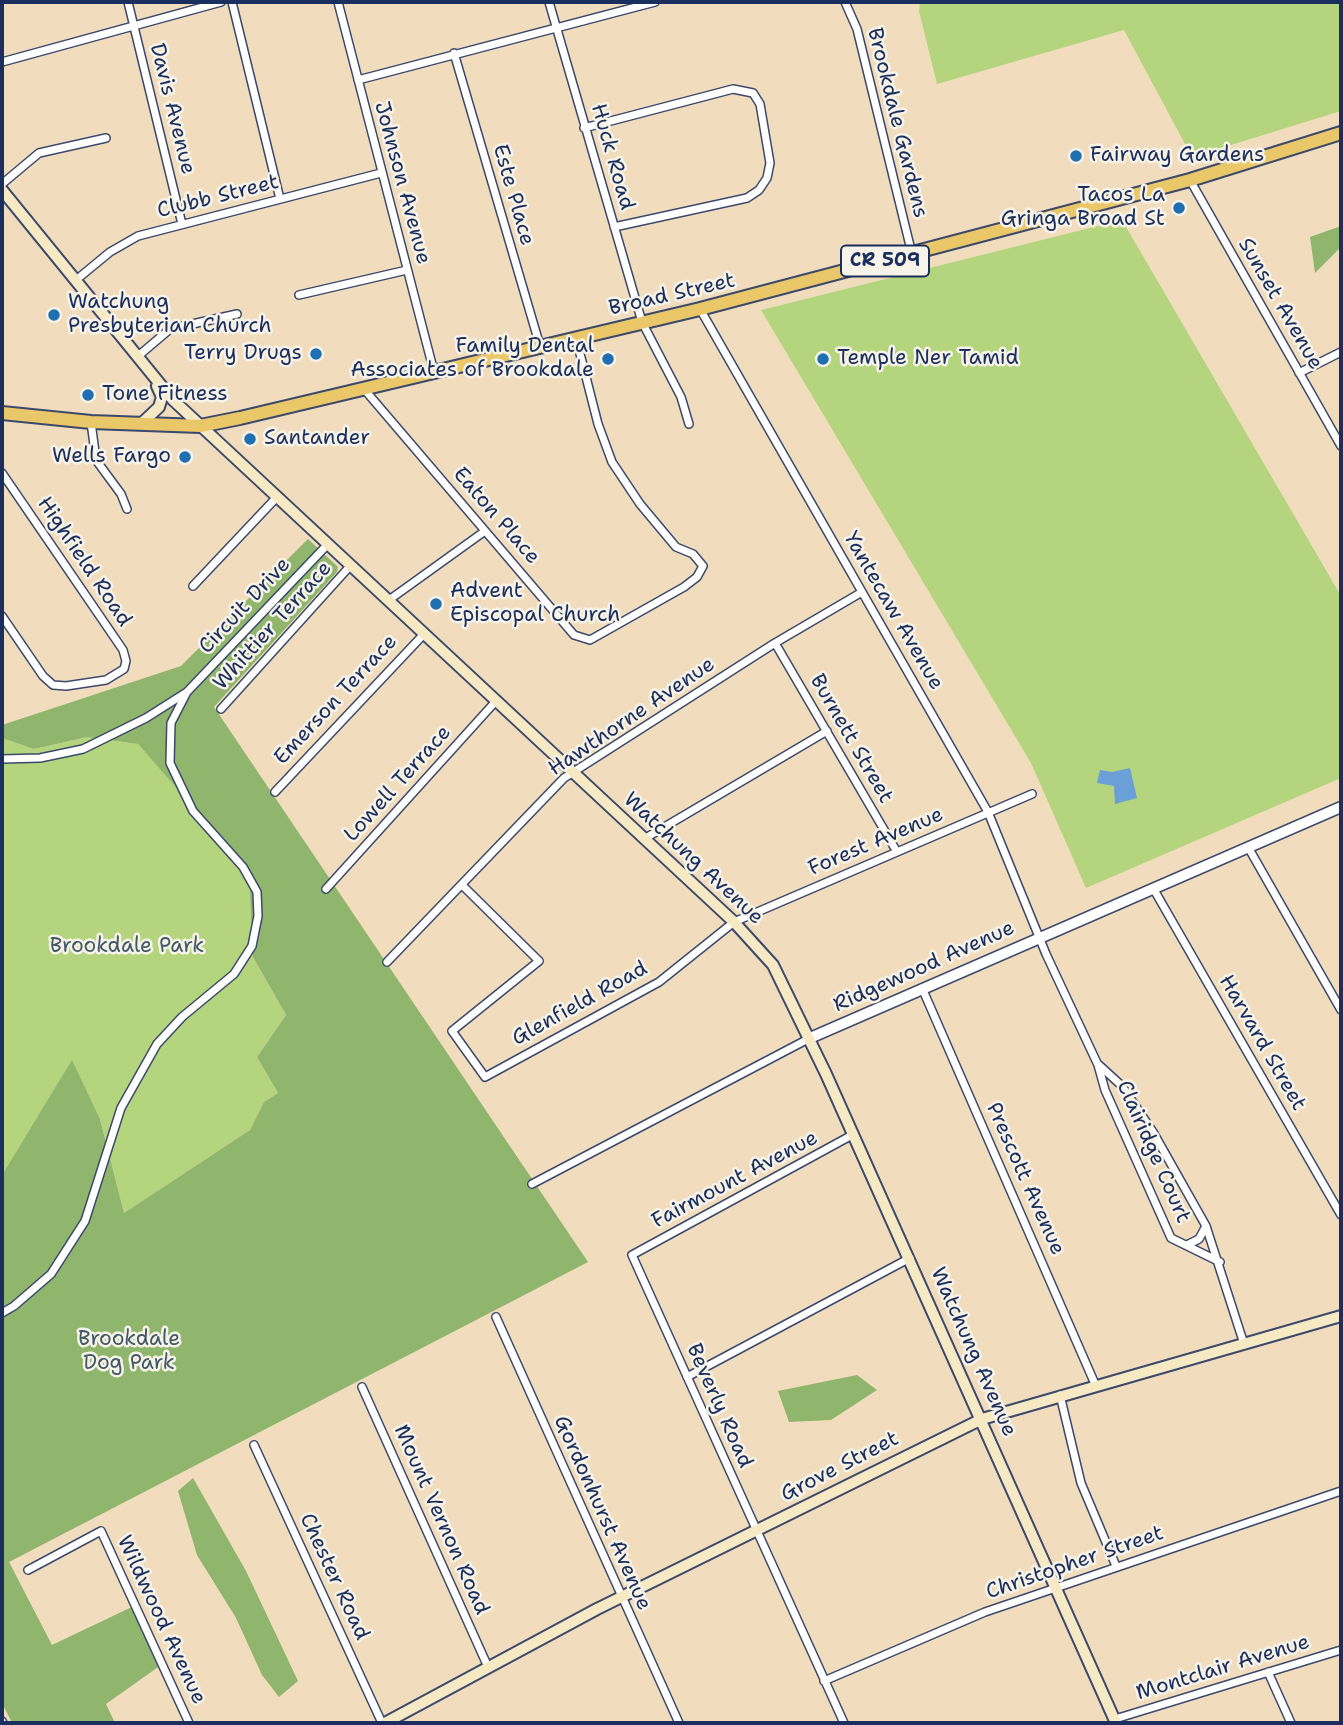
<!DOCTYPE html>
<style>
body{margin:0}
#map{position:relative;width:1343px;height:1725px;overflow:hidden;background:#f1ddbd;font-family:"Shantell Sans",sans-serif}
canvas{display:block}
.frame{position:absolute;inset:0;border:4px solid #1b2f5e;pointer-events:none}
</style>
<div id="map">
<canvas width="1343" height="1725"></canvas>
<div class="frame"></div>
</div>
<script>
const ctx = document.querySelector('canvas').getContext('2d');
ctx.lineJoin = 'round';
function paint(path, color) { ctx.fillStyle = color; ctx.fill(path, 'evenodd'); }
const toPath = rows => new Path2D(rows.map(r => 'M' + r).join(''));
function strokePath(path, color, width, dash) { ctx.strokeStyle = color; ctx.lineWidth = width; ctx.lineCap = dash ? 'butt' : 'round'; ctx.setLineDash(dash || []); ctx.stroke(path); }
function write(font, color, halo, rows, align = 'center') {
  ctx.font = font + ' "Shantell Sans",sans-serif'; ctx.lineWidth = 5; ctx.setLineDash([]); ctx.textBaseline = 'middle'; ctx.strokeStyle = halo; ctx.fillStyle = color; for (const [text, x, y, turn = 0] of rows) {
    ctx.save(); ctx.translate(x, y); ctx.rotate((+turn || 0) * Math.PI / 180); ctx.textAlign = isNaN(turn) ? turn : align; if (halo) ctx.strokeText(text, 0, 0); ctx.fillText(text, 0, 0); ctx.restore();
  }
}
paint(toPath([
 [920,2,1341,2,1341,111,1192,157,1124,30,937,84,919,11],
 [1122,220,1341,596,1341,778,1086,888,1031,763,761,310],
 [87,737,138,744,220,838,249,876,253,957,286,1015,257,1057,278,1093,264,1102,250,1130,124,1213,100,1119,72,1061,2,1175,2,738,34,749]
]), '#b4d57d');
paint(toPath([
 [1341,226,1341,247,1315,273,1310,237],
 [308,539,338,567,337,572,214,707,588,1262,9,1562,52,1645,136,1605,161,1665,106,1704,115,1723,12,1723,2,1703,2,1175,72,1060,100,1119,124,1213,250,1130,264,1102,278,1093,257,1057,286,1015,253,957,249,876,220,838,138,744,87,737,34,749,2,738,2,725,181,666],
 [857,1375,877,1390,831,1420,789,1422,778,1391],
 [193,1478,246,1571,298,1681,279,1697,262,1675,236,1618,197,1555,178,1491]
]), '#8fb66c');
paint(toPath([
 [1130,768,1137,798,1115,804,1114,786,1097,783,1100,770,1112,772]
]), '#6aa0d7');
const minor = toPath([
 [128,2,182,224],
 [232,2,280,199],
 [338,2,434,372],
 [549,2,642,322,681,397,689,424],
 [845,2,857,29,912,254],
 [454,53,540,346],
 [2,62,221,2],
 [358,80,655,2],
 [584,128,733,89,753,93,760,104,770,163,767,178,759,190,747,198,614,227],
 [1190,180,1341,446],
 [2,184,39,153,106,138],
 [76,280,110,252,138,236,381,173],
 [299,295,407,270],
 [700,309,988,812,1046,954,1098,1065,1105,1090,1171,1238,1220,1262],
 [137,357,170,329,237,314],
 [1299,373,1341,352],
 [364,389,574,635,590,640,684,587,697,577,703,566,693,554,676,547,640,504,612,462,598,424,576,338],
 [91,422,96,460,121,494,127,509],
 [2,473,123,650,126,661,124,669,106,680,66,686,53,685,43,676,2,616],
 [193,586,277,497],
 [389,600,485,531],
 [775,643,897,852],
 [221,709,351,565],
 [2,759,40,758,83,749,146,718,187,692,328,544],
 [275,792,424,634],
 [644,839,827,731],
 [1248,847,1341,1010],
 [462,885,539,961,452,1031,485,1077,659,982,734,922,1032,794],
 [1153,888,1341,1215],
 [326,889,496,701],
 [387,962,564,778,775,643,862,592],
 [922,988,1095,1384],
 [1099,1065,1122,1086,1153,1132,1206,1226,1244,1344],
 [532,1184,810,1038],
 [1187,1245,1199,1239,1206,1226],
 [2,1313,14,1306,51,1274,85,1221,121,1108,157,1044,182,1017,234,974,252,946,258,916,257,892,243,867,193,811,170,763,171,723,187,692],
 [496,1317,679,1723],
 [687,1377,910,1258],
 [362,1387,488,1667],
 [1060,1395,1081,1483,1116,1566],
 [254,1445,382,1723],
 [28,1570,101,1531,189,1723],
 [1268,1672,1291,1723],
 [824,1681,985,1612,1341,1491],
 [1115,1719,1341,1650],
 [2,1721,3,1723],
 [844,1723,632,1255,854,1134]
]);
const tertiary = toPath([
 [810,1038,1341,807]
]);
const secondary = toPath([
 [2,190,173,400,734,922,773,965,826,1074,1116,1723],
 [141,424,159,407,162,397,157,386],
 [385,1723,597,1609,982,1419,1341,1316]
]);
const primary = toPath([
 [2,413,91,422,200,426,240,418,700,309,1190,180,1341,133]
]);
strokePath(minor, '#3b496c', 10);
strokePath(tertiary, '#3b496c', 13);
strokePath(secondary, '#3b496c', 14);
strokePath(primary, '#3b496c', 16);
strokePath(minor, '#fff', 7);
strokePath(tertiary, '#fff', 10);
strokePath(secondary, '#f7e9c3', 10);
strokePath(primary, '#eac769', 12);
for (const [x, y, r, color] of [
 [1076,156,7,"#1f6fb2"],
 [1179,208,7,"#1f6fb2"],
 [54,315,7,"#1f6fb2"],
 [316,354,7,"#1f6fb2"],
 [608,359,7,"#1f6fb2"],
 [823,359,7,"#1f6fb2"],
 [88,395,7,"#1f6fb2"],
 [250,439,7,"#1f6fb2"],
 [185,457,7,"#1f6fb2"],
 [436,604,7,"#1f6fb2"]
]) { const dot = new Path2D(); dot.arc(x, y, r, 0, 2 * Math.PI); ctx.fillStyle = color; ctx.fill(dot); strokePath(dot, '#f7f3e8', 2.5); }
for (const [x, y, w] of [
 [885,261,88]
]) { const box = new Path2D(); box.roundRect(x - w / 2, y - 15.5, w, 31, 5); ctx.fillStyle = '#f7f3e8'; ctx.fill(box); strokePath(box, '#1b2f5e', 2); }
write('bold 19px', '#1b2f5e', null, [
 ["CR 509",885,261]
]);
write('21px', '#1b2f5e', '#f7f3e8', [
 ["Davis Avenue",172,109,76],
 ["Brookdale Gardens",897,123,76],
 ["Huck Road",612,157,74],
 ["Johnson Avenue",402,183,75],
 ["Este Place",513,195,74],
 ["Clubb Street",218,197,-14],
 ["Broad Street",672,295,-13],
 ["Sunset Avenue",1280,304,60],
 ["Eaton Place",496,516,49],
 ["Highfield Road",84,562,56],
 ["Circuit Drive",245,606,-47],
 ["Yantecaw Avenue",893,611,60],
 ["Whittier Terrace",273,626,-48],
 ["Emerson Terrace",336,700,-47],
 ["Hawthorne Avenue",632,717,-34],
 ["Burnett Street",851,739,60],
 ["Lowell Terrace",398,784,-48],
 ["Forest Avenue",876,842,-23],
 ["Watchung Avenue",693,859,43],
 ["Ridgewood Avenue",924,967,-24],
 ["Glenfield Road",580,1004,-29],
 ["Harvard Street",1262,1043,60],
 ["Clairidge Court",1153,1152,66],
 ["Prescott Avenue",1025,1179,66],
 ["Fairmount Avenue",735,1180,-28],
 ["Watchung Avenue",973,1352,66],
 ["Beverly Road",719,1406,66],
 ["Grove Street",840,1467,-27],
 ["Gordonhurst Avenue",602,1513,66],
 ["Mount Vernon Road",441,1520,66],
 ["Christopher Street",1075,1563,-19],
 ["Chester Road",334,1577,65],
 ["Wildwood Avenue",161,1620,65],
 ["Montclair Avenue",1223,1668,-17]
]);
write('21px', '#1b2f5e', '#f7f3e8', [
 ["Fairway Gardens",1090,156],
 ["Tacos La",1165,196,"right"],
 ["Gringa Broad St",1165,220,"right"],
 ["Watchung",68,303],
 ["Presbyterian Church",68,327],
 ["Family Dental",594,347,"right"],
 ["Associates of Brookdale",594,371,"right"],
 ["Terry Drugs",302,354,"right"],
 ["Temple Ner Tamid",837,359],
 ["Tone Fitness",102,395],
 ["Santander",264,439],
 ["Wells Fargo",171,457,"right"],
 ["Advent",450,592],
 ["Episcopal Church",450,616]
], 'left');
write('21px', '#415866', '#f7f3e8', [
 ["Brookdale Park",127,947],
 ["Brookdale",129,1340],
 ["Dog Park",129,1364]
]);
</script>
